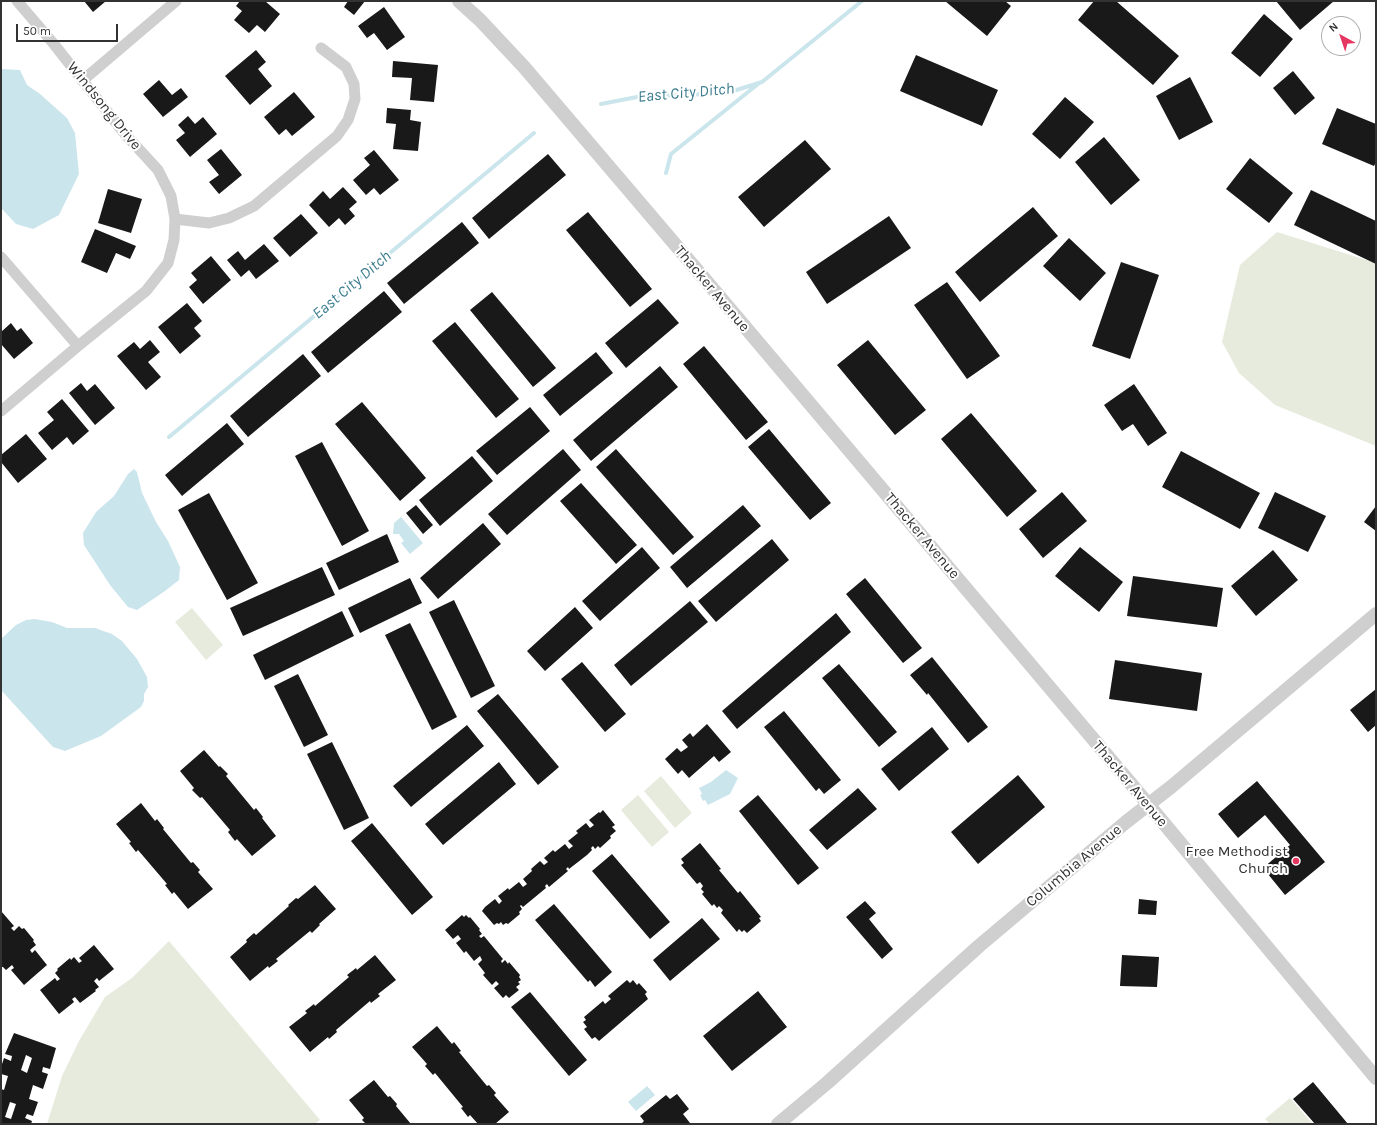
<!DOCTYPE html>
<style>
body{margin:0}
#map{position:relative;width:1377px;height:1125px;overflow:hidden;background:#fff;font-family:Karla,sans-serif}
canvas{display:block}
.frame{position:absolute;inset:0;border:2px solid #323232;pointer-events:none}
.north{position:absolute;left:1321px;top:16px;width:40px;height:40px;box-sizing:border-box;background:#fff;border:1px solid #adadad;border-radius:50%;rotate:320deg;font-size:11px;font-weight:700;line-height:16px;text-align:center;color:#323232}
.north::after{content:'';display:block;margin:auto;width:14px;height:18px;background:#e63662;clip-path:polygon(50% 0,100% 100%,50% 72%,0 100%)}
.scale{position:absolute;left:16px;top:24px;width:102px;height:18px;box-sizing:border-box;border:2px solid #323232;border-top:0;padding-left:5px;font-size:12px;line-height:14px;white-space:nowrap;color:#323232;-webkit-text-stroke:3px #fff;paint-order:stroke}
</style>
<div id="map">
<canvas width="1377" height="1125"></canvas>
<div class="frame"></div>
<div class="north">N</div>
<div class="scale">50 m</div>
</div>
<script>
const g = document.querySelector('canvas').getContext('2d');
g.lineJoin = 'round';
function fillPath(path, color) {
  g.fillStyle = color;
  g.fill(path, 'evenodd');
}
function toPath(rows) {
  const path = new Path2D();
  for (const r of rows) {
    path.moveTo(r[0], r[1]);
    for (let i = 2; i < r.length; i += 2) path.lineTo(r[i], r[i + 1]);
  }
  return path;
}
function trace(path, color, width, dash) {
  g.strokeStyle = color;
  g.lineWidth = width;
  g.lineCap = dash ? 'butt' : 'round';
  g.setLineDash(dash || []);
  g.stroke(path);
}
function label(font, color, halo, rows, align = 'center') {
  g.font = font + ' Karla,sans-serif';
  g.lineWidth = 4;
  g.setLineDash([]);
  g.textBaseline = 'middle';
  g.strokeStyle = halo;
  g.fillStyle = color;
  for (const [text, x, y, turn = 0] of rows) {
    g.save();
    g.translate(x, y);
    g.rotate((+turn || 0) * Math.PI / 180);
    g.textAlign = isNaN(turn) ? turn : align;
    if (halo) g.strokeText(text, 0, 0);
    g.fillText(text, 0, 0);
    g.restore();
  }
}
fillPath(toPath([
 [1277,232,1376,263,1376,446,1275,405,1239,373,1222,342,1240,265],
 [192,608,223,645,206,660,175,622],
 [661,776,692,813,675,828,644,791],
 [638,795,669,832,652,847,621,810],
 [169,941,320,1120,315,1124,47,1124,62,1076,79,1041,105,997,132,978],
 [1290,1098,1313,1124,1270,1124,1265,1119]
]), '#e7ebdd');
fillPath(toPath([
 [1,69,20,70,27,85,40,94,67,118,75,133,79,174,59,215,33,229,16,224,1,208],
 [134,469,137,472,142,493,156,522,168,541,180,567,179,580,165,591,137,610,128,607,110,585,84,545,83,533,96,512,114,496,128,474],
 [401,517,423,543,410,554,401,543,404,541,399,534,393,534,394,523],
 [35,619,52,622,67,628,95,628,112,634,122,641,137,659,147,677,148,687,144,694,144,701,141,707,101,736,65,751,53,747,1,690,1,639,16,625,26,620],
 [726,770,738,778,730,794,708,805,705,800,703,801,700,795,702,794,699,788,711,782],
 [647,1086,655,1095,636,1111,628,1102]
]), '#cae5eb');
trace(toPath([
 [601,104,637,97,727,93,762,82,862,1],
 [666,173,671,154,758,84],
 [169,437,534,133]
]), '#cae5eb', 4);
fillPath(toPath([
 [84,1,106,1,93,12],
 [240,1,265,1,280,14,265,32,257,25,249,33,234,20,242,11,236,6],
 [348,1,365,1,354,15,344,7],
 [945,1,1005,1,1011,6,987,36],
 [1094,1,1116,1,1179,56,1153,85,1078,20],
 [1276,1,1334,1,1300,30],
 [384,7,405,37,387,50,374,33,367,38,358,26],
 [1264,14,1293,39,1260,77,1231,53],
 [256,50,266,62,258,69,272,86,250,105,225,76],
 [916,55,998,90,982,126,900,91],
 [393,61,438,65,434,102,410,100,412,78,392,77],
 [1293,71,1315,98,1295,115,1273,88],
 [1190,77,1213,122,1179,140,1156,96],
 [159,80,172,95,181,88,188,97,163,117,143,94],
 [294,92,315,117,292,136,286,129,279,135,264,117],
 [1065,97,1094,122,1060,159,1032,134],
 [387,108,411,110,410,120,421,122,418,151,393,149,396,124,386,123],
 [1337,108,1376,124,1376,162,1374,166,1322,144],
 [188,116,195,124,203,117,217,134,190,157,176,140,185,133,178,125],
 [1104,137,1140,180,1111,205,1075,162],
 [805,140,831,169,764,227,738,197],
 [221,149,242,175,219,194,209,182,219,175,207,160],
 [374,150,399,180,380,195,374,188,366,195,353,180,370,165,364,158],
 [548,154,566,175,489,239,472,218],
 [1250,158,1293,193,1269,223,1226,189],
 [343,187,357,202,349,209,355,216,345,225,339,218,329,227,309,205,323,191,330,199],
 [108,189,142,199,131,233,98,223],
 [1311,190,1376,221,1376,264,1294,225],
 [1033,207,1058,236,980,302,955,272],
 [588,212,652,289,630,307,566,230],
 [301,214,318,233,290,257,273,238],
 [889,216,911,248,827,304,806,272],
 [462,222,479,243,404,304,387,283],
 [95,229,136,246,130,259,116,253,107,273,81,262],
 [1069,238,1106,273,1080,301,1043,266],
 [264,244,279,261,256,279,249,270,241,277,227,260,238,251,245,260],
 [211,256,231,280,203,304,189,287,197,280,191,273],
 [1121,262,1159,275,1130,359,1092,346],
 [947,282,1000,356,967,379,914,305],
 [384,291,402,312,328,373,311,352],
 [492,292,556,368,533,387,470,310],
 [658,299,679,323,626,368,605,343],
 [187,303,202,321,194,328,201,336,180,354,158,327],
 [455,322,519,399,496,418,432,341],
 [11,323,17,331,21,328,33,343,14,359,1,344,1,332],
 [150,340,160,352,148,362,161,377,146,390,117,356,134,342,140,349],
 [868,340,926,410,895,435,837,365],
 [704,346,768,422,746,440,683,364],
 [596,352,613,373,560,416,543,395],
 [303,354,321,376,248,437,230,416],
 [660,366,678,387,591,461,573,440],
 [81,383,87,391,95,384,115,408,95,425,69,393],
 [1134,384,1167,433,1148,446,1133,424,1122,431,1104,405],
 [62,399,89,431,73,445,67,437,52,450,38,433,54,420,47,412],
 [362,402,426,478,400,501,335,424],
 [530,407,550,431,497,475,476,451],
 [971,413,1037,491,1007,517,941,439],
 [227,423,244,444,182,496,165,475],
 [769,429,831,503,810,520,748,447],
 [26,434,47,459,18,483,1,462,1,455],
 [322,442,369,531,342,546,295,456],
 [563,449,581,470,507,535,488,514],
 [616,449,694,537,673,555,596,467],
 [1181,451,1260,493,1240,529,1162,487],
 [472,456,493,481,440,526,419,500],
 [581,483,637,545,616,564,560,501],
 [1062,492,1087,521,1043,558,1019,529],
 [1275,492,1326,516,1308,552,1258,528],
 [209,493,258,583,227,600,178,510],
 [416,505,433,525,423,534,406,513],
 [743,505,761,526,687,588,670,567],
 [1376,506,1376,531,1364,522],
 [483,523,501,544,438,599,420,578],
 [387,534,399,562,339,590,326,563],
 [772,539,789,560,716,622,698,601],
 [642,547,660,568,600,621,582,601],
 [1080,547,1123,582,1099,612,1055,576],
 [1273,550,1298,580,1256,616,1231,586],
 [322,567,335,595,243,636,230,608],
 [1133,576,1223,588,1217,627,1127,616],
 [410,578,422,603,360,633,348,608],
 [865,578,922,648,903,663,846,594],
 [454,600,495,686,471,698,429,612],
 [690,601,708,622,631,686,614,665],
 [575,607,593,628,545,671,527,651],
 [342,611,354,636,265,680,253,655],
 [836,613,851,632,737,729,722,711],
 [410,623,457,717,432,730,385,635],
 [932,657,988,727,968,743,928,693,927,695,910,675],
 [1115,660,1202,673,1197,711,1109,699],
 [582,662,626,714,605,732,561,679],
 [839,664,897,732,879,747,822,678],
 [298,674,328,735,304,747,274,686],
 [1376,689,1376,725,1368,732,1350,710],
 [498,694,559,767,538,785,477,711],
 [784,711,841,780,824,794,819,788,816,791,764,727],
 [707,724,731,752,719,762,714,756,689,778,682,770,678,774,665,759,677,748,681,752,688,747,682,740,690,733,693,737],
 [467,725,484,746,411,807,393,786],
 [932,727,949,749,899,791,881,769],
 [332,742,369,818,344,830,307,754],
 [204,750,219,767,220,766,228,774,226,776,254,810,256,808,263,817,262,818,276,836,252,856,237,839,235,841,228,832,230,830,202,797,200,798,192,790,194,788,180,771],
 [499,762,516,784,443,845,425,824],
 [1018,775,1045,807,978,864,951,832],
 [1257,781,1325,862,1285,895,1263,868,1290,845,1265,815,1238,838,1218,814],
 [858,788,877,809,827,850,809,830],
 [758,795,819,868,798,885,739,811],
 [141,803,155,821,157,819,164,828,163,829,191,863,193,862,200,870,198,872,213,889,188,909,174,892,172,894,165,885,167,884,138,850,136,852,129,843,131,842,116,824],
 [603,810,615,825,612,827,616,831,610,836,611,838,600,848,598,846,595,849,593,846,591,848,592,850,587,855,569,869,568,867,566,869,568,871,549,887,547,884,545,886,546,888,523,907,521,905,520,906,522,909,519,912,520,914,508,924,506,923,503,925,501,922,499,924,497,923,494,925,482,911,485,907,495,899,499,904,502,901,498,896,508,888,509,890,519,882,523,887,527,884,523,879,532,871,531,869,540,861,544,865,548,862,544,858,553,850,555,852,565,844,569,849,573,846,568,841,578,833,576,831,586,823,590,828,594,825,589,820,599,812,600,813],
 [372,823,433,897,412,915,351,841],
 [700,843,721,869,719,870,738,893,740,891,761,917,759,918,761,921,747,933,744,930,742,932,739,929,737,932,721,913,723,910,719,906,717,908,714,904,712,906,702,894,704,892,701,889,703,886,700,882,697,884,681,865,684,863,681,859],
 [612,854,670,922,650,939,592,871],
 [315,885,336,909,319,924,320,925,312,933,310,931,276,959,278,961,269,968,268,966,250,981,230,957,247,942,246,940,254,933,256,935,289,906,288,905,296,898,298,899],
 [1139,899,1157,901,1156,915,1138,914],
 [865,901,876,913,869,919,893,949,882,959,846,917],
 [554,904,612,972,595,987,590,980,588,982,535,920],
 [1,911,14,926,11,928,14,931,19,926,22,929,24,928,34,940,33,941,36,945,30,950,32,953,35,950,47,965,24,985,11,970,14,968,12,965,6,970,3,967,1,967],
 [462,915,464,917,466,915,469,918,470,917,480,929,479,930,482,934,479,936,481,938,484,936,498,953,503,959,501,961,502,963,505,960,508,964,509,962,520,975,519,977,521,980,518,982,520,984,516,987,519,990,509,998,506,995,503,998,494,988,499,984,496,981,492,985,483,975,485,973,478,964,482,960,480,956,474,961,466,951,464,953,456,943,461,939,458,935,453,939,445,930],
 [702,918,720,939,670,981,653,960],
 [94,945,114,969,99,981,97,978,94,981,99,987,95,990,96,991,80,1003,75,997,72,999,74,1002,59,1014,40,990,55,978,57,981,60,979,55,973,58,970,57,969,70,958,71,960,74,957,79,963,82,961,79,958],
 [375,955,396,980,378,994,380,996,371,1003,370,1001,336,1030,337,1032,329,1039,328,1037,310,1052,289,1027,307,1013,305,1011,314,1004,315,1006,349,977,347,975,356,968,357,970],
 [1122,955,1159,957,1157,987,1120,986],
 [627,980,630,983,633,980,637,985,639,983,647,992,645,994,648,999,599,1041,595,1037,592,1039,584,1029,587,1027,583,1022,586,1020,584,1017,603,1001,605,1004,611,999,608,996],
 [758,991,787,1027,732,1071,703,1036],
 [530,992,587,1060,569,1076,511,1007],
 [437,1026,452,1044,454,1042,461,1051,459,1052,487,1086,489,1085,496,1093,494,1095,509,1112,495,1124,478,1124,470,1115,468,1117,461,1108,463,1107,435,1073,433,1075,425,1066,427,1064,412,1047],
 [14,1033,56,1048,50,1069,43,1067,42,1072,48,1074,43,1089,33,1085,29,1099,38,1102,33,1116,27,1114,25,1118,32,1121,31,1124,1,1124,1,1089,4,1090,8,1076,1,1074,1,1067,4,1058,11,1061,12,1056,5,1054],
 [26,1055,32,1058,27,1073,21,1070],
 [10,1102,16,1104,11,1119,5,1117],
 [374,1080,388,1097,390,1096,397,1104,396,1106,411,1124,366,1124,362,1120,364,1118,349,1100],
 [1313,1082,1348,1124,1315,1124,1293,1099],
 [677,1094,689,1109,683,1114,690,1123,641,1124,644,1121,640,1116,666,1095,670,1099]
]), '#191919');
trace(toPath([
 [82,81,176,1],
 [175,219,209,223,229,218,254,206,337,136,348,120,355,99,354,84,346,67,321,48],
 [1,257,78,346],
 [1,411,78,346,146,291,168,263,174,240,175,219,171,196,158,170,125,134,53,43,17,1]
]), '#cfcfcf', 11);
trace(toPath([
 [459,1,480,20,524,67,702,276,1132,785,1376,1078],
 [778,1124,827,1083,979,946,1126,822,1171,787,1376,614]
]), '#cfcfcf', 14);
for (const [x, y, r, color] of [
 [1296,861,4,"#e63662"]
]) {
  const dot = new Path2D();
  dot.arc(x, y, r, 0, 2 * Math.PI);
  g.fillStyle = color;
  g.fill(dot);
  trace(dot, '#fff', 1.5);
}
label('15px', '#323232', '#fff', [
 ["Windsong Drive",104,106,51],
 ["Thacker Avenue",712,289,50],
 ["Thacker Avenue",922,536,50],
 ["Thacker Avenue",1130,784,50],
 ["Columbia Avenue",1074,866,-40]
]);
label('15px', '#323232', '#fff', [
 ["Free Methodist",1288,852],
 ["Church",1288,869]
], 'right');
label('italic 16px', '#3c7d8f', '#fff', [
 ["East City Ditch",686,93,-5],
 ["East City Ditch",352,285,-40]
]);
</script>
